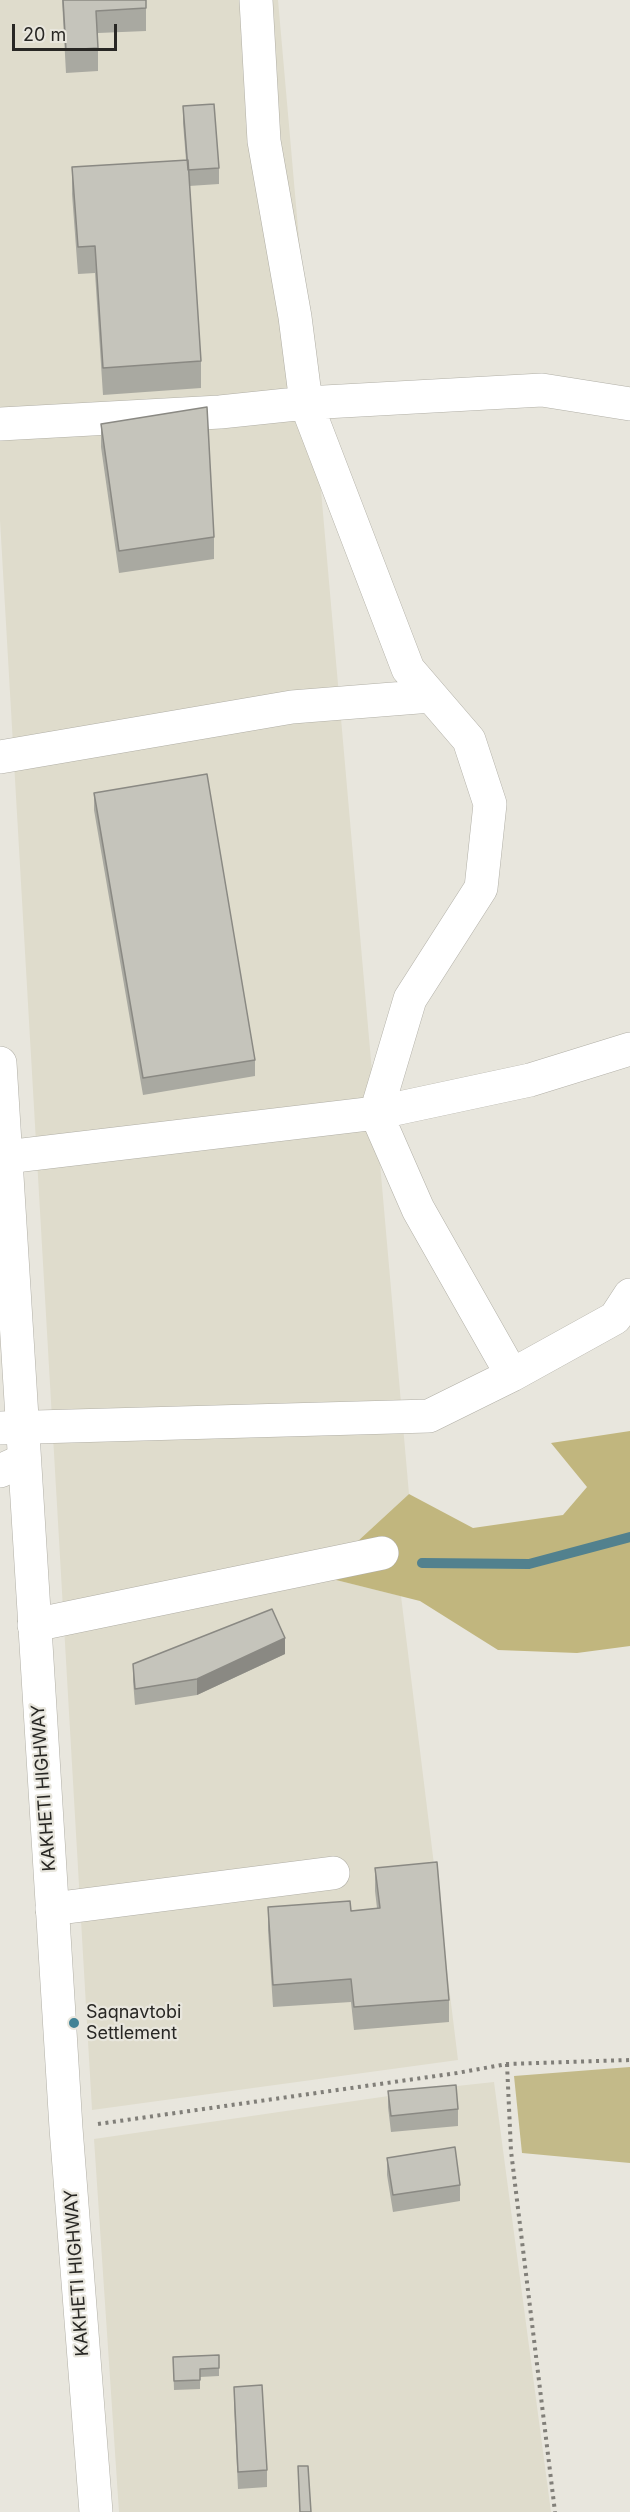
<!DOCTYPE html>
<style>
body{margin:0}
#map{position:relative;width:630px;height:2512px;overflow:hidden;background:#e8e6dd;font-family:Inter,sans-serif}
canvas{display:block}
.scale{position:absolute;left:12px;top:24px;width:105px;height:27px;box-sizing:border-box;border:3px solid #282724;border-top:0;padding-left:8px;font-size:18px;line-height:21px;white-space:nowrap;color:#282724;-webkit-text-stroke:4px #e8e6dd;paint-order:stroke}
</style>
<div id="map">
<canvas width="630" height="2512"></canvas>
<div class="scale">20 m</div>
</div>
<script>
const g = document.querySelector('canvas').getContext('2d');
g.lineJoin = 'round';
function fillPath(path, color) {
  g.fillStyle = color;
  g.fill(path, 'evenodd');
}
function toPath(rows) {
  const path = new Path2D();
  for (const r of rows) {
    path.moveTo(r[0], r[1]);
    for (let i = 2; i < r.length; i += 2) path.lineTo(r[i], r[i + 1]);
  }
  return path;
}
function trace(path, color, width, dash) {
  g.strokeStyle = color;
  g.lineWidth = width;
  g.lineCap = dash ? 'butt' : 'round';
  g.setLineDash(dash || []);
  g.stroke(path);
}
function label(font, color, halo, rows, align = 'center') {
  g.font = font + ' Inter,sans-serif';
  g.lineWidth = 4.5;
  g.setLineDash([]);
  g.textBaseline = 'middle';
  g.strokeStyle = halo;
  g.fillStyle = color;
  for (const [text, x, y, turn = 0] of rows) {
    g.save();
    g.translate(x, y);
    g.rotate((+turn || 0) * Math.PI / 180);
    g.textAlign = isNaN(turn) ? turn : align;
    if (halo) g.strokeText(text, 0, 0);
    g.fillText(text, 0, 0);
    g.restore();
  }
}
fillPath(toPath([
 [0,0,278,0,409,1494,320,1576,401,1596,458,2060,92,2110,0,520],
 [494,2082,551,2512,119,2512,94,2139,457,2086]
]), '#dfdccc');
fillPath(toPath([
 [630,2067,630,2163,522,2153,514,2076]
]), '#c3ba89');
fillPath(toPath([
 [630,1431,630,1646,577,1653,498,1650,420,1601,320,1576,409,1494,473,1528,563,1515,587,1487,551,1443]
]), '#c1b67e');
trace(toPath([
 [422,1563,529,1564,630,1537]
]), '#52818e', 10);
const minor = toPath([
 [256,0,264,141,295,317,306,403,542,390,630,404],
 [0,424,220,412,306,403,408,669,469,740,490,804,481,888,410,999,376,1113,418,1209,512,1375],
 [0,757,292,707,431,696],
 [6,1157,376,1113,530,1080,630,1049],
 [0,1428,429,1416,512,1375,615,1318,630,1295],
 [0,1471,24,1460],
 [34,1625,382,1553],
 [52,1909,333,1873]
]);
const highway = toPath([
 [0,1063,66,2128,96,2512]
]);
trace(minor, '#b1afa6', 34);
trace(highway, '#b1afa6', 34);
trace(toPath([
 [507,2064,511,2151,555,2512],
 [98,2124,457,2073,507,2064,630,2060]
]), '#817f79', 4, [3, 4.5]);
trace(minor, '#fff', 33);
trace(highway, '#fff', 33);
fillPath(toPath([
 [62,0,146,0,146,31,98,33,98,71,66,73],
 [183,106,219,168,219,184,189,186,201,361,201,388,103,395,95,273,78,274,72,194,72,167,186,160,183,123],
 [101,424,214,537,214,559,119,573,101,447],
 [94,793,255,1060,255,1076,143,1095,94,810],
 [285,1654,197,1695,135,1705,133,1681,133,1664],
 [375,1868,449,2000,449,2022,354,2030,351,2002,273,2007,268,1930,268,1907,351,1911,377,1908,375,1891],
 [388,2091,458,2109,458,2126,391,2132,388,2107],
 [387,2158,460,2185,460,2201,393,2212,387,2175],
 [219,2355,219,2376,200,2377,200,2389,174,2390,173,2357],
 [234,2387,267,2470,267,2487,238,2489,234,2404]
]), '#a9a9a1');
fillPath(toPath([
 [285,1638,285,1654,197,1695,197,1679]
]), '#8a8983');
const building = toPath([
 [63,0,146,0,146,8,96,11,98,48,66,50,63,0],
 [214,104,219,168,188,170,183,106,214,104],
 [188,160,201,361,103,368,95,246,78,247,72,167,188,160],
 [207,407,214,537,119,551,101,424,207,407],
 [207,774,255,1060,143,1078,94,793,207,774],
 [272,1609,285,1638,197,1679,135,1689,133,1664,272,1609],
 [437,1862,449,2000,354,2007,351,1979,273,1985,268,1907,350,1901,351,1911,380,1908,375,1868,437,1862],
 [456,2085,458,2109,391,2116,388,2091,456,2085],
 [455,2147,460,2185,393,2195,387,2158,455,2147],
 [219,2355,219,2368,200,2369,200,2380,174,2381,173,2357,219,2355],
 [262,2385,267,2470,238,2472,234,2387,262,2385],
 [298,2466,308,2466,311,2512,300,2512,298,2466]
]);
fillPath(building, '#c5c4bb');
trace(building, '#8a8983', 1.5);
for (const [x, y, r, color] of [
 [74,2023,6,"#418295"]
]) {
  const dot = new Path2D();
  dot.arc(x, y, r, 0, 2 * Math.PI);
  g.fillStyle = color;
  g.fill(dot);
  trace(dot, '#e8e6dd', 2);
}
label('18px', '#282724', '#e8e6dd', [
 ["KAKHETI HIGHWAY",44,1788,-94],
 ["KAKHETI HIGHWAY",77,2273,-94]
]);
label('18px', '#282724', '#e8e6dd', [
 ["Saqnavtobi",86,2013],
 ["Settlement",86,2034]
], 'left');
</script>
